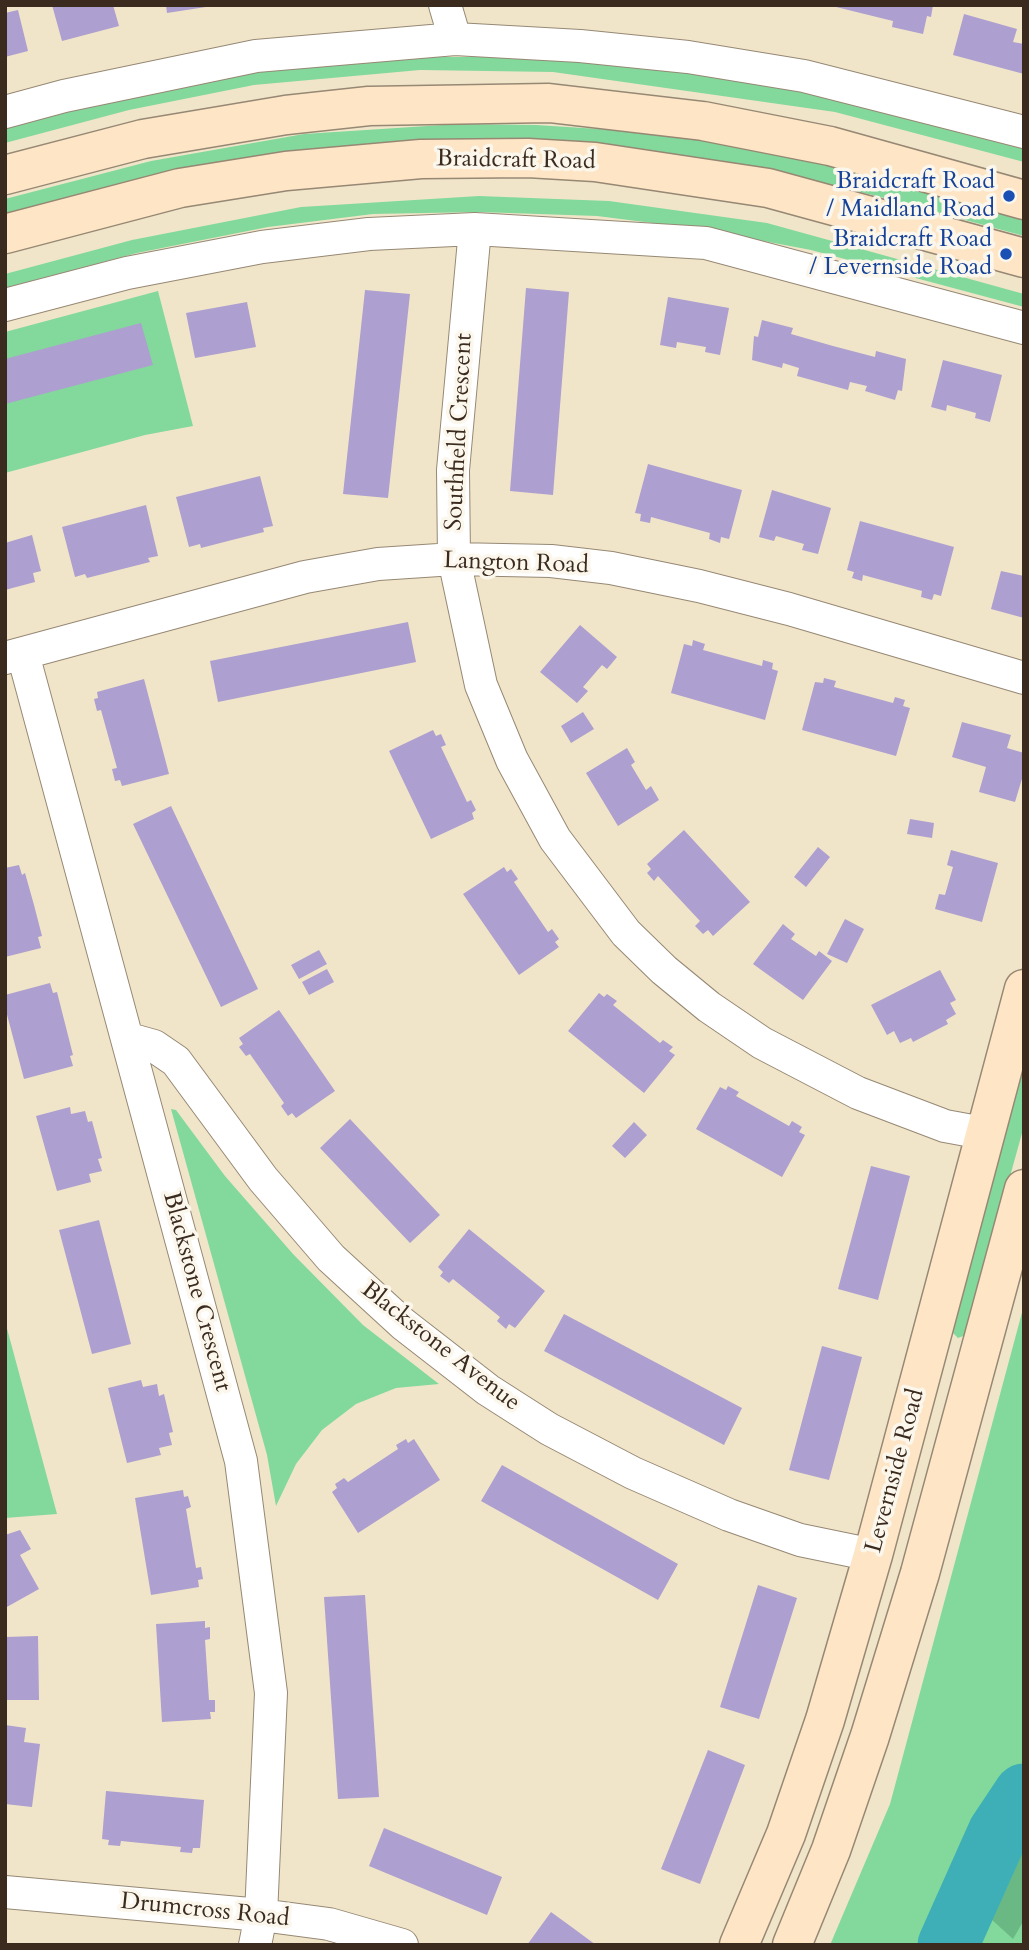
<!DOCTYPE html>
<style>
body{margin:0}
#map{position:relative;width:1029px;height:1950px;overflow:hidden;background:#f1e5c9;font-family:Cardo,serif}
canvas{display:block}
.frame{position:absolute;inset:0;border:7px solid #3b2a1e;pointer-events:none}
</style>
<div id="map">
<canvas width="1029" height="1950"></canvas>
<div class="frame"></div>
</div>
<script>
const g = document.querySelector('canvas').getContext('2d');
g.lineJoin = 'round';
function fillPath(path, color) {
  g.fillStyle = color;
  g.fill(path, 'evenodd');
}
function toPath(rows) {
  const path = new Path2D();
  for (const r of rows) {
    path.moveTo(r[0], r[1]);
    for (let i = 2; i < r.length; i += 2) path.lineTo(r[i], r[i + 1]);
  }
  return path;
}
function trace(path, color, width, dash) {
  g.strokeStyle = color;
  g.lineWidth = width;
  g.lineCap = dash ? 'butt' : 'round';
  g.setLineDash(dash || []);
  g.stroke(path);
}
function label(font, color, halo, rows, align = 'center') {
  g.font = font + ' Cardo,serif';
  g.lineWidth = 7;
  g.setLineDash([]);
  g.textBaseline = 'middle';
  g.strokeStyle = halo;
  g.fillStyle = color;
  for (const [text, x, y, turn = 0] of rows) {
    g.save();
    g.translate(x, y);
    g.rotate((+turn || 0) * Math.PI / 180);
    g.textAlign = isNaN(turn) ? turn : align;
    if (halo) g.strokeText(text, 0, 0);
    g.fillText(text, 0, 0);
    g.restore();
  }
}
fillPath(toPath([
 [418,57,551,57,669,69,839,97,1024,147,1024,162,835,112,553,72,420,70,254,85,129,110,5,143,5,127,83,106,251,73],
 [458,124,536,125,647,132,767,151,883,179,1024,219,1024,236,877,196,762,170,644,151,5,216,5,199,151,161,304,134],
 [479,196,609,201,767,223,1024,294,1024,307,811,250,700,229,597,216,479,212,373,214,268,227,137,253,5,288,5,274,132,240,301,207],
 [158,291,193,426,145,435,5,473,5,332],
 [1024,1067,1024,1126,966,1335,958,1338,952,1332],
 [171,1109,176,1110,225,1176,293,1254,363,1325,439,1384,396,1388,356,1404,322,1430,296,1464,276,1506,267,1455],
 [1024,1305,1024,1945,830,1945,890,1804],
 [5,1321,57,1514,5,1518]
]), '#83d99c');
fillPath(toPath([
 [1024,1840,1024,1920,1013,1939,991,1919,1014,1856]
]), '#6ab984');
trace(toPath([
 [948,1945,998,1833,1024,1794]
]), '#3eafb6', 61);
fillPath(toPath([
 [52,5,113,5,119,26,62,41],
 [166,5,206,5,206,7,167,13],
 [933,5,931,17,927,16,923,34,892,27,893,21,832,6],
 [18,10,28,51,5,57,5,13],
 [964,14,1017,29,1013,42,1024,44,1024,74,953,55],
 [526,288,569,292,553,495,510,491],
 [365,290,410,294,388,498,343,494],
 [668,297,729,308,720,355,705,352,706,347,677,342,676,348,660,345],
 [247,302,256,347,195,358,186,313],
 [762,320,793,328,791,334,833,346,875,357,876,351,906,359,902,391,898,390,895,400,865,391,867,386,850,382,848,390,797,376,799,368,783,363,782,368,752,360,754,336,758,337],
 [141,323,153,365,5,404,5,359],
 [943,360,1002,375,990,422,975,418,976,413,947,405,946,411,931,407],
 [648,464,742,490,729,539,721,537,720,543,709,539,710,533,651,517,650,523,640,521,641,514,635,513],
 [260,476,273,526,263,528,264,532,232,540,201,548,200,544,189,547,176,497],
 [772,490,831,508,818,554,802,550,804,544,776,536,774,541,759,537],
 [146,505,158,556,148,558,150,562,87,578,85,574,75,577,62,527],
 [860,521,954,547,941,596,934,594,932,600,921,597,922,591,863,575,862,581,852,578,854,572,847,570],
 [32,535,41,571,33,573,35,582,5,590,5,543],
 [1001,571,1024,576,1024,618,991,609],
 [408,622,416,662,218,702,210,661],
 [580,625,617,657,607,669,602,665,583,687,588,691,577,703,540,672],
 [693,640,705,644,703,650,762,666,763,660,773,663,772,669,778,671,765,720,671,693,684,644,692,646],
 [824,678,836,681,834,687,893,703,895,697,905,700,903,706,910,708,896,756,802,730,815,682,823,683],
 [144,679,169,774,122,786,120,780,115,781,112,769,117,768,101,710,97,711,94,699,98,698,97,692],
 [583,712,594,729,571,743,561,726],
 [962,722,1011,735,1007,748,1024,753,1024,772,1015,802,979,792,986,767,952,757],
 [433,730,436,736,441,734,446,745,441,747,467,802,471,800,476,810,472,813,474,819,431,839,389,751],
 [627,748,635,762,631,765,646,790,651,786,659,800,618,826,586,773],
 [171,806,258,989,221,1007,133,824],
 [910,819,934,823,932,838,907,834],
 [684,830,750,902,713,936,708,930,703,934,695,926,700,921,658,876,654,881,647,873,651,869,647,864],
 [818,847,830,857,806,887,794,877],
 [951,850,998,863,982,922,935,909,939,894,945,895,953,867,947,865],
 [19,865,22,875,25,873,34,905,42,936,38,937,41,948,5,957,5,868],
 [504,867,507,872,511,869,518,879,514,882,548,932,552,929,559,939,555,942,559,947,519,975,463,894],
 [845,919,864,929,847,963,827,954],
 [783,924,795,934,791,939,816,956,819,951,832,961,803,1000,753,964],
 [319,950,327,964,299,979,291,965],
 [327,969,334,982,309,995,302,982],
 [940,970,956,1000,950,1003,956,1014,946,1020,948,1024,913,1042,911,1038,900,1043,894,1031,887,1035,871,1005],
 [50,983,53,993,57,992,73,1055,70,1056,73,1066,24,1079,5,1007,5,995],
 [599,993,604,997,607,994,617,1001,613,1005,660,1043,663,1040,673,1047,669,1051,675,1055,644,1093,568,1031],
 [279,1010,335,1091,296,1118,292,1113,288,1116,281,1106,284,1103,250,1054,246,1056,239,1047,243,1044,239,1038],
 [728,1086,739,1092,736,1096,789,1126,792,1121,802,1127,799,1132,805,1135,782,1177,696,1129,720,1087,726,1090],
 [70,1107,71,1114,85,1111,88,1122,92,1121,102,1158,98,1159,102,1171,89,1174,91,1182,57,1191,36,1116],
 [350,1119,440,1215,410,1243,320,1148],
 [634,1122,647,1135,625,1158,612,1146],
 [871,1166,910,1176,878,1300,838,1289],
 [99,1220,131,1344,92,1354,59,1230],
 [469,1229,545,1291,515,1328,509,1324,506,1329,497,1321,500,1317,453,1279,449,1283,440,1276,443,1272,438,1267],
 [564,1314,742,1408,724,1445,544,1351],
 [822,1346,862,1357,829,1480,789,1470],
 [141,1380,143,1387,157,1384,159,1396,164,1394,173,1432,169,1433,172,1445,159,1448,161,1455,127,1463,108,1388],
 [406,1439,408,1443,414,1439,440,1480,358,1533,332,1492,337,1488,335,1484,344,1478,348,1482,398,1449,396,1445],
 [502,1465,678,1564,658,1600,481,1501],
 [183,1490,184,1497,188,1496,191,1507,186,1509,196,1568,201,1567,203,1579,198,1580,199,1587,151,1595,135,1498],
 [20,1530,31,1549,20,1555,39,1589,5,1608,5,1535],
 [758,1585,797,1598,759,1719,720,1707],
 [365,1595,379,1797,338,1799,324,1597],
 [205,1621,205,1628,210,1627,210,1639,205,1640,209,1700,215,1700,215,1712,210,1712,211,1719,162,1722,156,1624],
 [38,1636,39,1700,5,1700,5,1637],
 [5,1725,26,1728,24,1742,40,1744,32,1807,5,1804],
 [708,1750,745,1765,700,1884,661,1869],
 [106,1791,204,1800,200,1848,193,1848,192,1853,180,1852,181,1847,121,1841,120,1846,108,1845,109,1840,102,1839],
 [384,1828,502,1877,487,1915,369,1866],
 [551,1912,573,1928,596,1945,527,1945]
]), '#ad9fcf');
const street = toPath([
 [445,5,455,39],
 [5,112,64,96,256,56,455,39,580,46,688,57,804,76,1024,132],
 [475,229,453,470,454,559,481,685,512,760,555,839,626,933,664,970,709,1007,762,1043,858,1093,945,1126,983,1133],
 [5,305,127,273,262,247,369,234,475,229,706,243,1024,328],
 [23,654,241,1461,271,1693,261,1915,255,1945],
 [5,658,305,577,378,564,454,559,551,561,611,568,699,586,789,609,1024,678],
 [129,1039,154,1046,176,1061,263,1179,331,1258,403,1324,488,1390,549,1429,633,1473,729,1515,800,1540,873,1555],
 [5,1892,261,1915,329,1924,402,1945]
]);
const secondary = toPath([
 [5,175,143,139,286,115,369,106,549,103,703,121,830,146,1024,200],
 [5,234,180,188,286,171,421,159,528,158,595,162,768,188,1024,258],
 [739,1945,786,1834,825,1720,873,1555,1024,989],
 [792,1945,831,1850,870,1736,920,1573,1024,1189]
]);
trace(street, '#968874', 34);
trace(secondary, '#968874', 41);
trace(street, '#fff', 32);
trace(secondary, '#fde5c5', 38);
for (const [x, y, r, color] of [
 [1009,196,7,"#1a4fb4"],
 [1006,254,7,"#1a4fb4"]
]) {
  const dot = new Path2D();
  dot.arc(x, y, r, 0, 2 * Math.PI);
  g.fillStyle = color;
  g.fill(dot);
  trace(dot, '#fbf7ec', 2.5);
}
label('24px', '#3b2a1e', '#fbf7ec', [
 ["Braidcraft Road",516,161,1],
 ["Southfield Crescent",460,432,-87],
 ["Langton Road",516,564,2],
 ["Blackstone Crescent",196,1292,75],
 ["Blackstone Avenue",440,1347,38],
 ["Levernside Road",896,1471,-75],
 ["Drumcross Road",205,1911,6]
]);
label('24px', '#164399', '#fbf7ec', [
 ["Braidcraft Road",995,182],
 ["/ Maidland Road",995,210],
 ["Braidcraft Road",992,240],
 ["/ Levernside Road",992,268]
], 'right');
</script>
